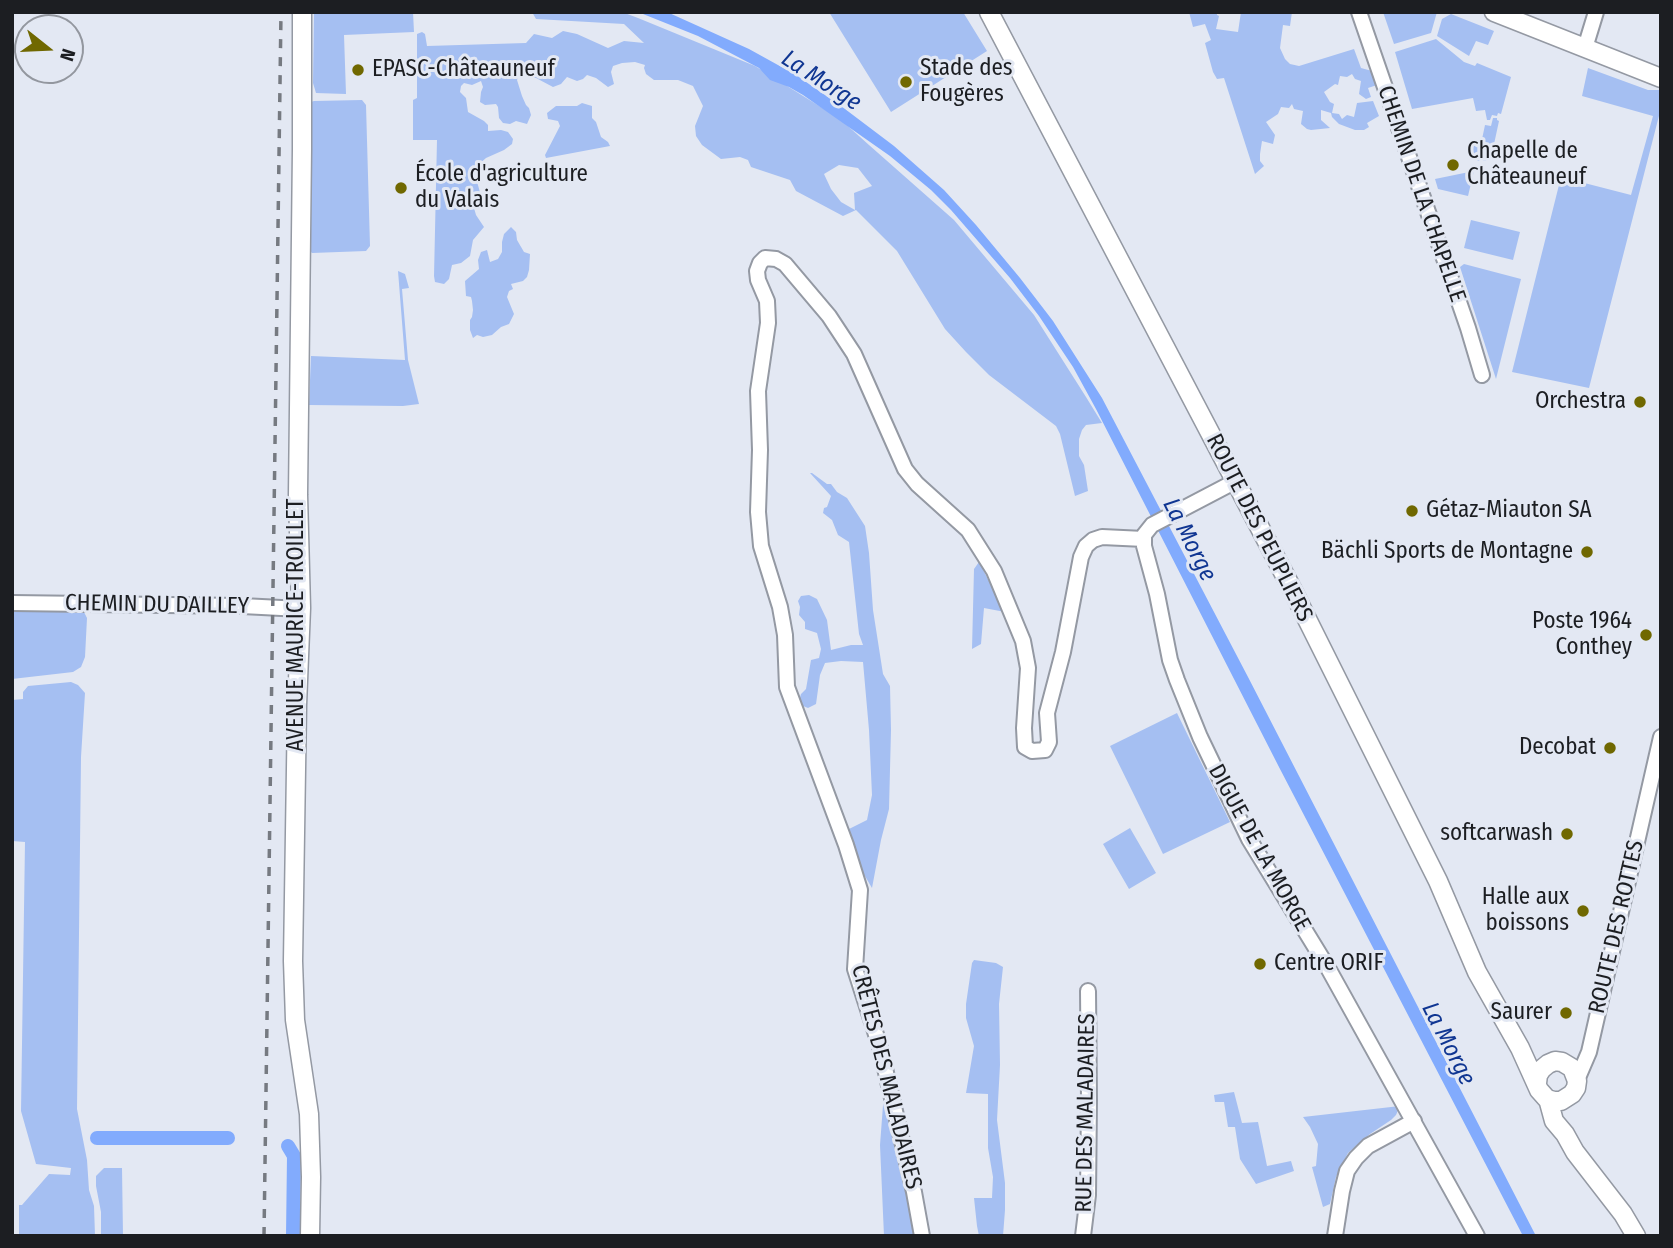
<!DOCTYPE html>
<meta charset="utf-8">
<style>
body{margin:0}
#map{position:relative;width:1673px;height:1248px;overflow:hidden;background:#e3e8f3;font-family:"Fira Sans Condensed",sans-serif}
canvas{display:block}
.frame{position:absolute;inset:0;border:14px solid #1c1e22;pointer-events:none}
.north{position:absolute;left:14px;top:14px;width:70px;height:70px;box-sizing:border-box;background:#e3e8f3;border:2px solid #93979f;border-radius:50%;rotate:108deg;font-size:19px;font-weight:700;line-height:28px;text-align:center;color:#1c1e22}
.north::after{content:'';display:block;margin:auto;width:24px;height:32px;background:#706800;clip-path:polygon(50% 0,100% 100%,50% 72%,0 100%)}
</style>
<div id="map">
<canvas width="1673" height="1248"></canvas>
<div class="frame"></div>
<div class="north">N</div>
</div>
<script>
const g = document.querySelector('canvas').getContext('2d');
g.lineJoin = 'round';
function fillPath(path, color) {
  g.fillStyle = color;
  g.fill(path, 'evenodd');
}
function toPath(rows) {
  const path = new Path2D();
  for (const r of rows) {
    path.moveTo(r[0], r[1]);
    for (let i = 2; i < r.length; i += 2) path.lineTo(r[i], r[i + 1]);
  }
  return path;
}
function trace(path, color, width, dash) {
  g.strokeStyle = color;
  g.lineWidth = width;
  g.lineCap = dash ? 'butt' : 'round';
  g.setLineDash(dash || []);
  g.stroke(path);
}
function label(font, color, halo, rows, align = 'center') {
  g.font = font + ' "Fira Sans Condensed",sans-serif';
  g.lineWidth = 6;
  g.setLineDash([]);
  g.textBaseline = 'middle';
  g.strokeStyle = halo;
  g.fillStyle = color;
  for (const [text, x, y, turn = 0] of rows) {
    g.save();
    g.translate(x, y);
    g.rotate((+turn || 0) * Math.PI / 180);
    g.textAlign = isNaN(turn) ? turn : align;
    if (halo) g.strokeText(text, 0, 0);
    g.fillText(text, 0, 0);
    g.restore();
  }
}
fillPath(toPath([
 [314,12,413,12,414,32,344,35,346,94,316,93,313,83],
 [532,12,622,12,638,18,755,66,840,119,869,145,954,220,1034,315,1086,397,1102,423,1086,425,1082,430,1079,439,1079,456,1084,465,1088,491,1075,496,1060,434,1056,426,989,375,966,352,945,329,897,251,856,210,843,216,796,191,790,180,751,167,748,160,740,157,721,159,702,145,696,136,695,126,703,106,693,86,678,80,654,80,646,74,644,68,645,65,635,62,622,63,613,66,611,72,614,84,608,87,596,78,587,75,583,79,577,81,567,77,561,84,553,87,536,78,519,76,517,80,522,96,526,105,529,108,531,115,527,124,516,121,510,124,503,123,499,118,498,107,496,104,485,105,480,102,481,92,483,87,481,81,472,85,464,83,461,86,460,92,466,98,468,112,484,121,488,125,488,131,501,130,508,132,513,139,512,144,504,150,486,158,478,165,476,178,481,196,475,203,474,208,476,215,484,227,473,240,470,256,461,263,452,265,449,279,444,284,435,282,434,276,437,140,413,140,413,100,417,98,417,34,422,32,425,34,427,46,526,43,534,34,552,38,563,31,577,34,608,48,624,41,644,43,624,24,536,19],
 [839,165,858,168,872,186,854,193,855,210,841,202,831,189,824,174],
 [829,12,963,12,987,51,891,112],
 [1189,12,1217,12,1217,15,1219,16,1216,29,1238,32,1241,12,1292,12,1290,26,1283,25,1280,48,1285,59,1290,64,1299,66,1354,49,1361,68,1372,71,1377,85,1368,88,1371,97,1366,99,1359,94,1361,81,1355,79,1352,74,1347,77,1340,76,1338,85,1335,84,1324,92,1330,102,1334,104,1332,113,1339,114,1342,119,1347,115,1354,117,1357,103,1373,101,1379,116,1367,123,1369,127,1364,130,1355,130,1339,124,1332,117,1331,113,1321,110,1321,120,1330,128,1311,130,1307,129,1301,124,1303,111,1294,109,1292,104,1289,108,1281,107,1278,114,1266,122,1275,135,1273,144,1262,141,1260,154,1260,161,1264,166,1255,174,1224,78,1217,79,1213,72,1205,43,1211,40,1205,24,1193,27],
 [1383,12,1437,12,1431,33,1394,44],
 [1451,14,1494,31,1488,45,1476,41,1469,56,1437,36,1442,19],
 [1436,39,1464,62,1475,66,1477,63,1511,77,1501,114,1498,113,1497,116,1492,115,1490,120,1487,120,1485,110,1476,111,1473,98,1412,109,1395,52],
 [1588,68,1648,90,1661,90,1661,108,1589,388,1512,372,1561,177,1631,195,1653,116,1582,96],
 [362,100,366,105,370,246,366,251,312,253,309,250,308,109,311,102,314,101],
 [582,103,592,106,592,118,596,122,601,137,608,142,610,146,546,158,545,155,560,126,558,121,548,119,547,113,556,106,577,106],
 [1493,118,1497,118,1497,120,1499,121,1491,158,1488,161,1478,161,1470,147,1481,144,1485,125,1491,126],
 [1474,171,1468,196,1438,189,1435,179],
 [1471,220,1520,232,1513,260,1464,248],
 [511,227,516,232,517,240,524,252,530,254,529,270,527,277,523,281,511,284,513,289,509,291,507,297,514,314,509,324,501,327,492,335,483,337,477,335,473,338,470,330,470,320,472,317,473,310,472,301,471,297,466,296,465,281,479,269,478,260,481,252,487,250,490,262,498,259,502,252,502,242,504,234],
 [1464,264,1521,279,1496,379,1460,267],
 [398,271,405,274,409,288,402,289,408,360,419,404,403,406,309,405,311,356,405,360],
 [810,473,812,473,827,484,831,484,837,492,847,498,865,526,869,553,873,610,883,674,890,686,891,730,889,809,881,840,872,888,862,871,849,829,867,820,872,795,869,730,863,662,841,661,825,663,820,675,816,704,808,708,798,704,801,694,806,689,811,660,819,658,821,649,817,633,805,629,805,622,799,615,800,607,798,601,801,596,809,595,817,599,827,620,831,650,851,645,863,645,859,634,849,542,838,535,832,520,823,513,824,508,827,507,831,496],
 [979,562,1005,612,984,608,981,644,972,649,974,569],
 [79,609,84,612,87,618,85,657,81,667,73,672,12,679,12,610],
 [71,682,78,685,85,693,81,757,77,1109,87,1160,89,1190,94,1206,95,1236,19,1236,19,1205,22,1205,49,1174,70,1175,71,1168,36,1164,21,1111,25,842,12,841,12,700,23,699,23,692,28,686],
 [1177,713,1230,822,1163,854,1110,746],
 [1130,828,1156,873,1129,889,1103,844],
 [974,960,996,963,1003,967,999,1004,1000,1065,997,1120,1005,1183,1005,1210,1003,1236,979,1236,977,1226,974,1198,992,1198,993,1177,988,1148,988,1094,966,1093,974,1046,966,1018,966,1004,972,963],
 [885,1079,919,1236,884,1236,880,1145],
 [1234,1092,1242,1123,1258,1122,1267,1166,1291,1161,1294,1171,1256,1184,1240,1159,1235,1127,1228,1127,1224,1102,1215,1102,1214,1095],
 [1400,1106,1396,1115,1391,1120,1370,1134,1348,1153,1336,1177,1330,1204,1323,1207,1312,1167,1316,1166,1318,1144,1310,1127,1303,1117],
 [104,1168,122,1168,123,1236,101,1236,101,1212,96,1186,96,1176]
]), '#a5bff2');
fillPath(toPath([
 [638,12,667,12,749,49,796,75,845,109,894,146,944,190,976,225,1020,278,1053,321,1102,398,1248,677,1536,1236,1523,1236,1280,769,1096,409,1073,367,1039,316,1010,278,951,210,931,190,890,156,803,95,789,87,770,80,759,68,698,36]
]), '#82abfd');
trace(toPath([
 [97,1138,228,1138],
 [288,1146,294,1156,293,1236]
]), '#82abfd', 14);
const minor = toPath([
 [1359,12,1468,328,1482,375],
 [1585,48,1596,12],
 [1236,481,1152,525,1144,535,1144,546,1157,594,1170,660,1177,680,1200,737,1249,839,1328,968,1477,1236],
 [12,603,242,606,301,609],
 [1577,1080,1589,1052,1661,737],
 [922,1236,914,1192,880,1047,855,969,860,890,846,845,787,687,785,635,780,607,761,546,758,512,760,450,758,391,768,323,767,301,758,280,757,271,760,263,765,258,776,259,785,264,829,316,854,354,905,469,917,484,968,530,994,571,1023,641,1028,668,1024,728,1025,747,1032,751,1045,750,1049,742,1047,713,1063,652,1081,557,1086,546,1093,540,1102,537,1144,539],
 [1083,1236,1088,1195,1089,1100,1088,991],
 [1335,1236,1342,1191,1347,1171,1356,1158,1368,1146,1414,1121]
]);
const tertiary = toPath([
 [302,12,302,149,298,495,301,608,297,705,293,961,295,1020,309,1114,311,1177,310,1236],
 [989,12,1291,587,1438,881,1477,972,1520,1048,1539,1090,1547,1099,1554,1101,1561,1101,1572,1094,1576,1088,1577,1081,1572,1068,1562,1062,1555,1061,1548,1064,1542,1069,1538,1075,1537,1083],
 [1494,12,1661,78],
 [1548,1099,1554,1121,1565,1134,1575,1152,1623,1214,1636,1236]
]);
trace(minor, '#9499a3', 18);
trace(tertiary, '#9499a3', 21);
trace(minor, '#fff', 14);
trace(tertiary, '#fff', 18);
trace(toPath([
 [264,1236,281,12]
]), '#767a81', 3.5, [9, 9]);
for (const [x, y, r, color] of [
 [358,70,7,"#706800"],
 [906,82,7,"#706800"],
 [1453,165,7,"#706800"],
 [401,188,7,"#706800"],
 [1640,402,7,"#706800"],
 [1412,511,7,"#706800"],
 [1587,552,7,"#706800"],
 [1646,635,7,"#706800"],
 [1610,748,7,"#706800"],
 [1567,834,7,"#706800"],
 [1583,911,7,"#706800"],
 [1260,964,7,"#706800"],
 [1566,1013,7,"#706800"]
]) {
  const dot = new Path2D();
  dot.arc(x, y, r, 0, 2 * Math.PI);
  g.fillStyle = color;
  g.fill(dot);
  trace(dot, '#e3e8f3', 2.5);
}
label('23px', '#1c1e22', '#e3e8f3', [
 ["Stade des",920,69,"left"],
 ["Fougères",920,95,"left"],
 ["EPASC-Châteauneuf",372,70,"left"],
 ["Chapelle de",1467,152,"left"],
 ["Châteauneuf",1467,178,"left"],
 ["École d'agriculture",415,175,"left"],
 ["du Valais",415,201,"left"],
 ["Orchestra",1626,402],
 ["Gétaz-Miauton SA",1426,511,"left"],
 ["Bächli Sports de Montagne",1573,552],
 ["Poste 1964",1632,622],
 ["Conthey",1632,648],
 ["Decobat",1596,748],
 ["softcarwash",1553,834],
 ["Halle aux",1569,898],
 ["boissons",1569,924],
 ["Centre ORIF",1274,964,"left"],
 ["Saurer",1552,1013]
], 'right');
label('23px', '#1c1e22', '#e3e8f3', [
 ["CHEMIN DE LA CHAPELLE",1421,194,71],
 ["ROUTE DES PEUPLIERS",1259,528,63],
 ["CHEMIN DU DAILLEY",157,605,1],
 ["AVENUE MAURICE-TROILLET",297,625,-90],
 ["DIGUE DE LA MORGE",1259,848,61],
 ["ROUTE DES ROTTES",1617,927,-77],
 ["CRÊTES DES MALADAIRES",886,1077,76],
 ["RUE DES MALADAIRES",1086,1113,-89]
]);
label('italic 24px', '#103692', '#e3e8f3', [
 ["La Morge",821,81,33],
 ["La Morge",1189,540,63],
 ["La Morge",1448,1044,63]
]);
</script>
